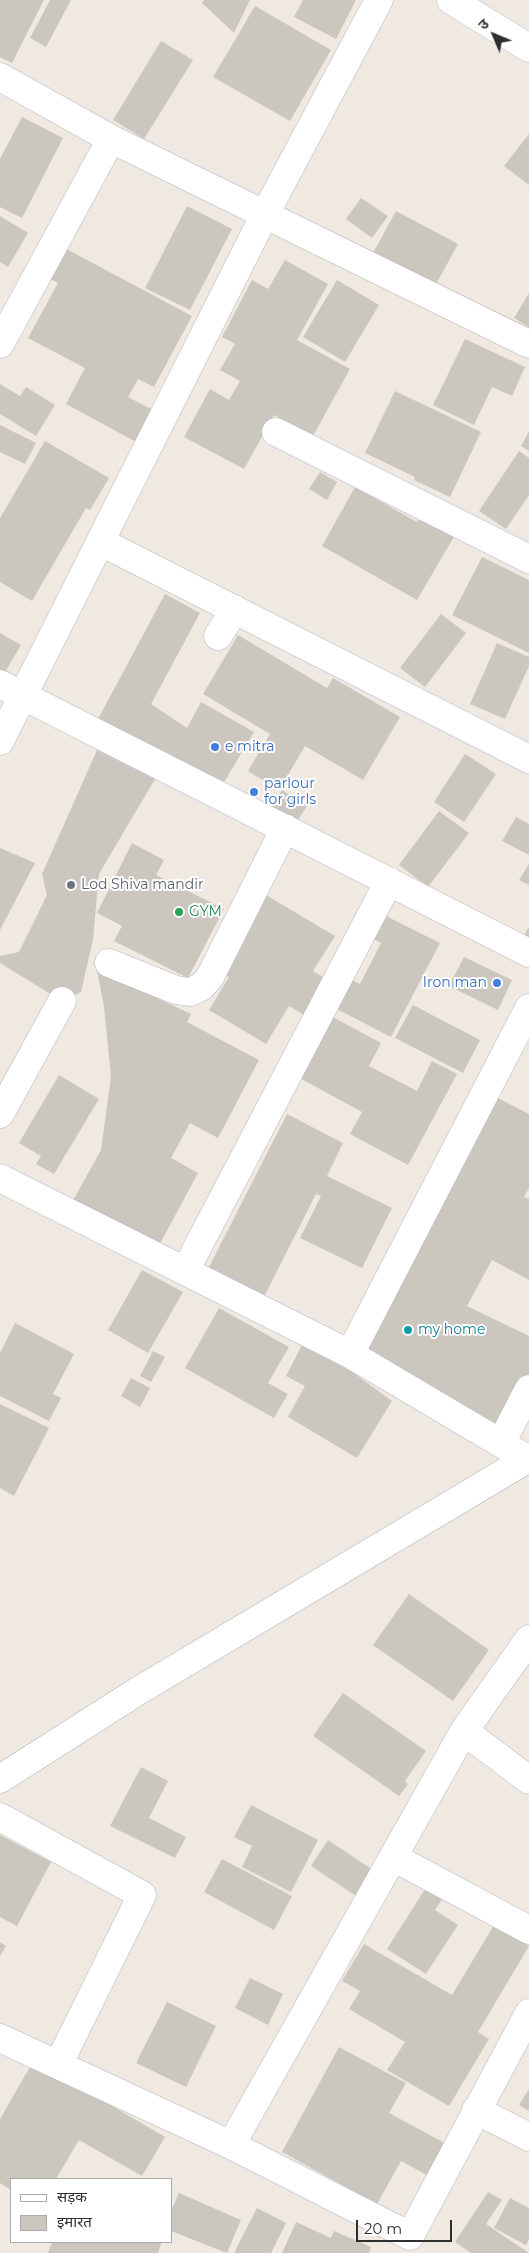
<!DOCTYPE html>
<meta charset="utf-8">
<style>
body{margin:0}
#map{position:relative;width:529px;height:2253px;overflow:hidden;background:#efe9e1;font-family:Montserrat,"Noto Sans Devanagari",sans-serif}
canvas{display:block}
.legend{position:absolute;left:10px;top:2178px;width:162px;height:65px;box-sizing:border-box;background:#fff;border:1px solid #ababab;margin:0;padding:6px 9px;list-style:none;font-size:15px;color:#2e2e2e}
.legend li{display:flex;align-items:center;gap:10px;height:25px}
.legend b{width:25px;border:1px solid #ababab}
.north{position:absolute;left:469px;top:10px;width:50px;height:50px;-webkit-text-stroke:4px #fff;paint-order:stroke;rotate:315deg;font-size:14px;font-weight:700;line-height:20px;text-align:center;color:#2e2e2e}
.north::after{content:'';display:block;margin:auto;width:18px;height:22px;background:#2e2e2e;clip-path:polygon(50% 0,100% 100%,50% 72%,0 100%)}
.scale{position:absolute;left:356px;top:2220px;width:96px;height:22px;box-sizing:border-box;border:2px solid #2e2e2e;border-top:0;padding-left:6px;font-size:15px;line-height:18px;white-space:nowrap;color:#2e2e2e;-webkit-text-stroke:4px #fff;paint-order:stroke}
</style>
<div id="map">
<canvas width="529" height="2253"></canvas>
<ul class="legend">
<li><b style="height:6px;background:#fff"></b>सड़क</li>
<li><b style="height:14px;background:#cbc7bf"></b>इमारत</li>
</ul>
<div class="north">उ</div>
<div class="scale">20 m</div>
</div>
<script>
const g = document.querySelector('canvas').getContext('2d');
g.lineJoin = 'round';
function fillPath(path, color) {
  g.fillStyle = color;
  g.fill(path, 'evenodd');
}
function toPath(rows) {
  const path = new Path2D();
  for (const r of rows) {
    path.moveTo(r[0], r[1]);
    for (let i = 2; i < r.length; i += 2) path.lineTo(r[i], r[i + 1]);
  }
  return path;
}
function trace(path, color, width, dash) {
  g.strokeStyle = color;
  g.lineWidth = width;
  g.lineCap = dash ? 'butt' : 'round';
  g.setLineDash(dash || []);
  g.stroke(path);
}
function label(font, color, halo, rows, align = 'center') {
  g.font = font + ' Montserrat,sans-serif';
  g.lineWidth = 4;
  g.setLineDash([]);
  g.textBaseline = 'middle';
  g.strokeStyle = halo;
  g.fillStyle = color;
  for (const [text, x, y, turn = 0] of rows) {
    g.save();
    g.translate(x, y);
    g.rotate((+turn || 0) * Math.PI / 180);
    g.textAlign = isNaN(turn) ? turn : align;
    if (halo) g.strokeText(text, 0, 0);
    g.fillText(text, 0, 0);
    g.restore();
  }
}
fillPath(toPath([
 [0,0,44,0,12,63,0,57],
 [50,0,71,0,46,47,30,38],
 [204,0,250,0,234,33,202,3],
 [303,0,356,0,336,39,294,17],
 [255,6,331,50,290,121,213,77],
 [161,41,193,60,144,139,113,120],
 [22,117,63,138,22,218,0,207,0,159],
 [529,134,529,185,504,166],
 [361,198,388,216,372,238,346,219],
 [187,206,232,229,190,310,145,288],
 [396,211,458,244,434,288,372,255],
 [0,216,28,233,8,267,0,262],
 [59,245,192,316,154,387,138,379,128,397,155,411,138,443,66,404,85,368,28,338,58,283,43,275],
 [285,260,328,284,297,340,350,369,313,436,274,415,244,469,184,437,210,389,229,400,240,381,220,370,235,344,222,337,252,280,268,289],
 [337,280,379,305,345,362,303,337],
 [529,293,529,327,514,318],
 [465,339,525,367,512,396,492,387,474,425,433,405],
 [0,384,20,396,26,387,55,405,36,436,0,414],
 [395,391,481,432,450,497,414,480,415,477,365,453],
 [0,425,36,443,25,464,0,452],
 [529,431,529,451,521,446],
 [45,441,109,478,90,510,86,508,32,601,0,582,0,518],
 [519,451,529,458,529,495,506,529,479,511],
 [320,472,337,482,327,500,309,489],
 [355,487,417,522,420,515,455,535,417,600,322,546],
 [482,557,529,580,529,653,452,615],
 [165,594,200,613,151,704,187,728,201,702,254,732,220,789,98,719],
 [441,614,466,633,425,687,400,668],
 [0,633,21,645,4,674,0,672],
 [238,635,327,688,333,678,400,717,363,780,305,746,279,790,248,771,270,734,203,694],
 [497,643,529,657,529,666,505,719,470,704],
 [97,750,155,779,99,874,93,939,81,992,62,1001,0,963,0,956,19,952,47,895,42,874],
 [465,754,496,774,464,822,434,802],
 [282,790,307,806,292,829,267,813],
 [439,811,469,833,428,887,399,865],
 [516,817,529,824,529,855,502,841],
 [132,843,164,860,156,875,224,909,188,978,114,941,122,926,97,913],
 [0,848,35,863,0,930],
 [529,864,529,885,519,880],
 [266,895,335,936,313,971,326,979,304,1015,289,1006,266,1044,209,1010,229,977,220,972],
 [380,913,440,943,391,1037,331,1006,346,977,360,984,381,943,368,936],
 [529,927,529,941,523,937],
 [464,957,512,980,498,1010,449,986],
 [97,970,191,1014,187,1022,259,1060,218,1138,190,1123,171,1158,198,1173,156,1251,70,1206,101,1150,111,1077,104,1007],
 [413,1005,480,1040,463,1073,395,1038],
 [329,1015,381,1043,369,1066,417,1091,432,1061,457,1074,408,1165,350,1134,362,1112,296,1076],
 [59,1075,99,1099,54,1174,36,1164,41,1156,19,1143],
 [494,1096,529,1114,529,1188,524,1197,529,1199,529,1280,492,1260,467,1306,529,1336,529,1389,501,1443,350,1354],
 [287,1114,343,1143,327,1176,392,1208,362,1268,300,1238,321,1196,316,1194,263,1299,207,1271],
 [142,1270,183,1292,148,1353,108,1330],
 [219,1308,289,1347,268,1383,288,1394,274,1418,185,1368],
 [15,1323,74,1354,53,1394,61,1398,49,1421,0,1396,0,1353],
 [302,1345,352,1372,392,1401,357,1458,288,1417,305,1386,286,1376],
 [153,1351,165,1357,151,1382,140,1376],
 [131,1378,150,1388,140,1407,121,1396],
 [0,1404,49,1428,14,1496,0,1488],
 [409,1594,489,1650,453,1701,373,1645],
 [343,1693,426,1751,405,1781,408,1784,399,1796,313,1736],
 [141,1767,168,1781,149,1818,186,1837,175,1858,110,1826],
 [251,1805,318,1840,291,1892,242,1867,252,1846,234,1837],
 [0,1835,51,1862,17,1926,0,1917],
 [328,1840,379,1874,362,1900,311,1866],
 [222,1859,292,1896,274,1930,204,1892],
 [427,1886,444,1896,435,1910,458,1925,426,1974,387,1949],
 [494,1925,529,1946,478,2032,489,2039,449,2106,387,2070,405,2042,349,2009,360,1991,342,1981,364,1944,452,1995],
 [0,1942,6,1946,0,1956],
 [250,1978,283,1994,268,2025,235,2008],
 [167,2002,216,2026,186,2087,136,2063],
 [339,2047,406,2083,389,2113,452,2147,434,2179,401,2161,377,2204,282,2152],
 [34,2060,165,2137,142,2176,79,2140,56,2179,11,2179,11,2190,0,2183,0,2119],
 [529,2089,529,2111,519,2105],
 [488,2192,502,2200,486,2224,529,2253,471,2253,455,2242],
 [179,2193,241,2220,227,2253,171,2231,171,2211],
 [510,2198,529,2208,529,2239,526,2245,494,2228],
 [257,2208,286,2223,271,2253,234,2253],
 [296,2222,331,2238,334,2231,371,2247,369,2253,282,2253],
 [52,2242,162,2242,158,2253,48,2253]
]), '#cbc7bf');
const minor = toPath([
 [451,0,529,48],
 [0,77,111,139,0,344],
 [111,139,529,344],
 [276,432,529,559],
 [101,542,529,759],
 [218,636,235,609],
 [0,684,529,953],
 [0,741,265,214,379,0],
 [109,963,176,990,190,992,201,987,210,977,285,828],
 [0,1114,62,1001],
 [0,1178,350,1354,529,1460],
 [185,1271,389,881],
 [350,1354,529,1008],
 [501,1443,529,1389],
 [464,1731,529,1780],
 [0,1779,138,1691,529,1458],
 [0,1817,142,1895,59,2063],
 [393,1857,529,1930],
 [0,2038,231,2145,410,2236,529,2013],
 [476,2110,529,2137],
 [231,2145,464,1731,529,1639]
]);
trace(minor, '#b4b7c1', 29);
trace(minor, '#fff', 28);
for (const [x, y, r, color] of [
 [215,747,5,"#3f7fe0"],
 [254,792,5,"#3f7fe0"],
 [71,885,5,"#6b7280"],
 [179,912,5,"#2e9e5b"],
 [497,983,5,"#3f7fe0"],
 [408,1330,5,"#0f9aa8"]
]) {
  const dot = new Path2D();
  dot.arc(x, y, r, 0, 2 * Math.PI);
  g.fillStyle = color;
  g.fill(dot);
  trace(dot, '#fff', 2);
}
label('14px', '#366cbe', '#fff', [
 ["e mitra",225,747],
 ["parlour",264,784],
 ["for girls",264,800],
 ["Iron man",487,983,"right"]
], 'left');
label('14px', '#5b616d', '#fff', [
 ["Lod Shiva mandir",81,885]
], 'left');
label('14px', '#27864d', '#fff', [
 ["GYM",189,912]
], 'left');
label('14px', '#0d838f', '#fff', [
 ["my home",418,1330]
], 'left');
</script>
